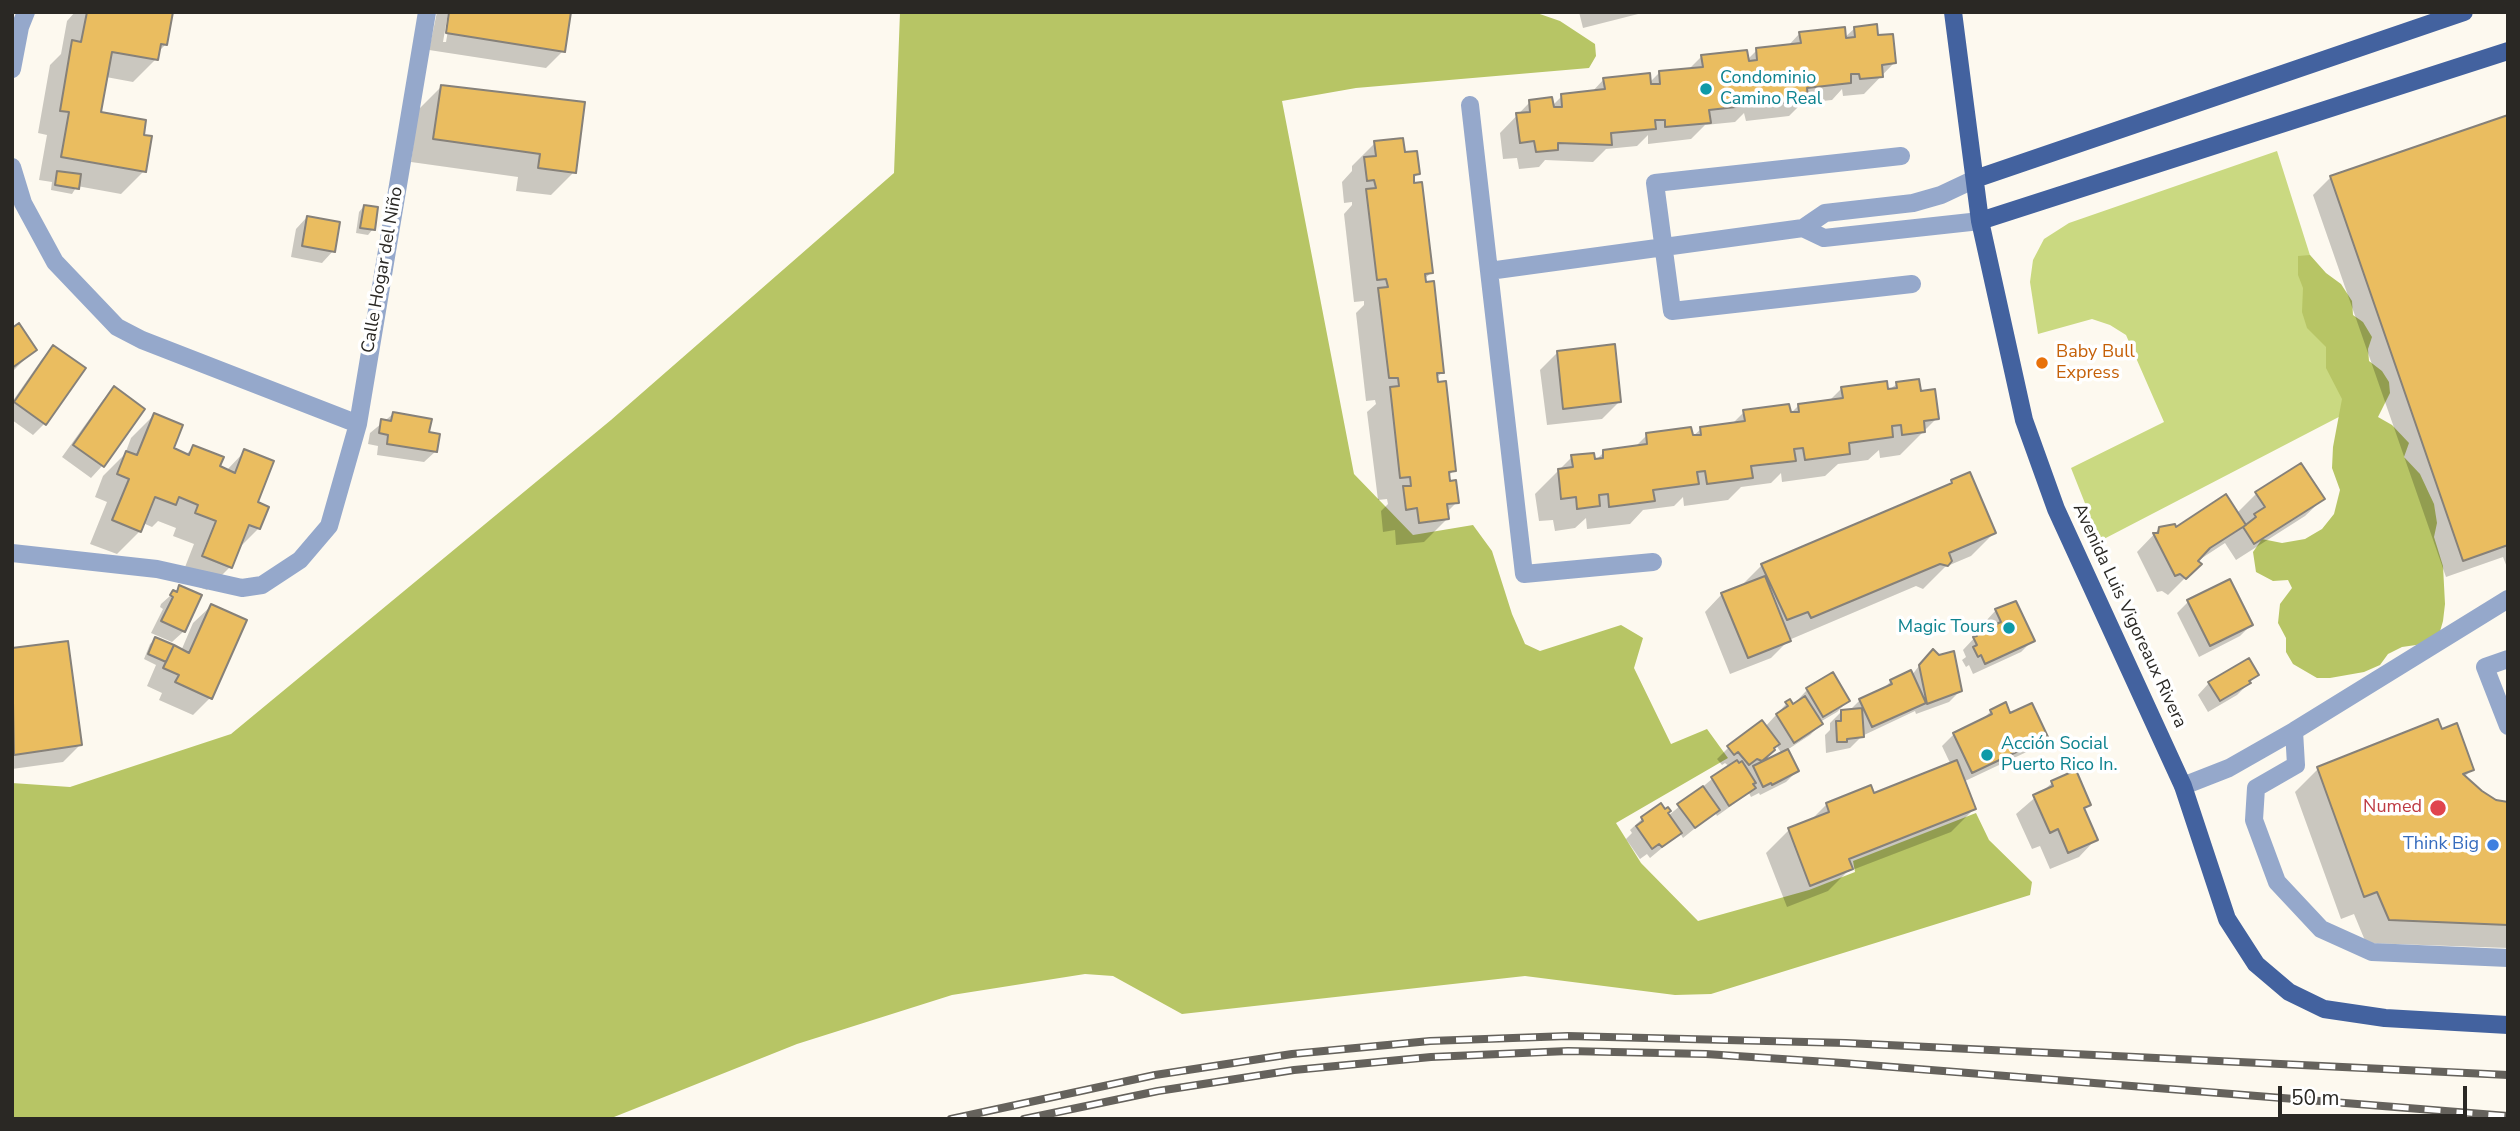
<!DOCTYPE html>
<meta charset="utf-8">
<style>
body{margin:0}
#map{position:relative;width:2520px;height:1131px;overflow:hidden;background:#fdf9ef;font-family:"Nunito Sans",sans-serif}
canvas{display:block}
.frame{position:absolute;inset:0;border:14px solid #2a2824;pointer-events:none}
.scale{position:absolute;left:2278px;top:1086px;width:189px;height:32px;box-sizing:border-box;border:4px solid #2a2824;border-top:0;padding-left:9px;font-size:21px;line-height:24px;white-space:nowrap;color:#2a2824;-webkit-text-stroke:5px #fff;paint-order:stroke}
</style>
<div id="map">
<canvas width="2520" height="1131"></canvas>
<div class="frame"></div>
<div class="scale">50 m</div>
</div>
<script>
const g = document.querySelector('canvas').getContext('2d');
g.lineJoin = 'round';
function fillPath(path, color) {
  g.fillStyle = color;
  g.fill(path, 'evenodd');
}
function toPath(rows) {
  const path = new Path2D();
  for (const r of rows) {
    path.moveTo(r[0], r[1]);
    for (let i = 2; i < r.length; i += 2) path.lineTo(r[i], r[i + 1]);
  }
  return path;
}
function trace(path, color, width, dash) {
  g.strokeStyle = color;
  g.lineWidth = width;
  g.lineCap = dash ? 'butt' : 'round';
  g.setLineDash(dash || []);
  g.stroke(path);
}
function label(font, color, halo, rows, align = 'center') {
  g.font = font + ' "Nunito Sans",sans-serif';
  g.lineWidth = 7;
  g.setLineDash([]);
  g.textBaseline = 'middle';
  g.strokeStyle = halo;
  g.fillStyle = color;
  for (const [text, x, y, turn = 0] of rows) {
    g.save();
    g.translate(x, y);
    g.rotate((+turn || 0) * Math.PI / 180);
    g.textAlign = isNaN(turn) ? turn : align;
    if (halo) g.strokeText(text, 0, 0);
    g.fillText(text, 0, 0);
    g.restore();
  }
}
fillPath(toPath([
 [2277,151,2358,407,2100,541,2071,468,2164,422,2126,335,2110,325,2092,319,2038,334,2030,282,2033,260,2044,239,2069,223]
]), '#cad981');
fillPath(toPath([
 [900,12,1534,12,1560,21,1595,44,1596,56,1589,68,1356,88,1282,101,1354,474,1413,535,1473,525,1492,551,1512,614,1525,644,1540,651,1621,625,1643,638,1634,668,1671,744,1707,729,1728,758,1616,823,1641,863,1698,921,1809,890,1855,872,1853,861,1976,813,1989,840,2032,882,2030,895,1711,994,1675,995,1525,976,1182,1014,1113,976,1085,974,952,995,797,1044,609,1119,12,1119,12,783,70,787,231,734,611,420,894,173],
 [2310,255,2326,273,2341,284,2352,301,2353,315,2363,322,2372,337,2368,349,2369,361,2382,371,2389,382,2390,393,2378,417,2392,425,2409,443,2404,457,2420,474,2434,504,2437,523,2434,537,2443,566,2445,604,2443,621,2437,642,2402,647,2388,654,2380,665,2364,672,2330,678,2317,678,2293,664,2286,652,2286,638,2278,623,2280,604,2292,588,2288,580,2273,581,2256,572,2253,552,2262,539,2282,543,2305,539,2322,529,2334,514,2340,490,2332,468,2333,447,2342,399,2326,368,2326,347,2307,328,2302,312,2303,288,2298,275,2298,256]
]), '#b7c565');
fillPath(toPath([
 [75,12,171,12,166,44,157,53,156,59,133,82,106,77,99,114,142,136,144,171,121,194,77,186,72,194,51,190,52,182,39,180,47,135,38,133,50,65,61,54,67,21],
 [437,12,569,12,563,51,546,68,429,50],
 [448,13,451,13,446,42,443,42],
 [1579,12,1646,12,1583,28],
 [1855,28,1877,37,1894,63,1864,94,1843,96,1842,89,1832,100,1802,103,1789,116,1746,121,1744,113,1735,122,1705,125,1691,139,1648,144,1648,135,1637,146,1606,149,1593,162,1545,160,1539,167,1519,169,1517,158,1503,159,1500,133,1530,102,1552,106,1562,96,1591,93,1604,79,1649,83,1659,73,1688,70,1702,56,1747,60,1757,50,1787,47,1800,33,1844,38],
 [441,87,574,172,551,195,516,191,518,177,411,162,418,110],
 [2508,117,2508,570,2503,557,2446,577,2313,195,2331,177],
 [1375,143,1403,154,1418,174,1412,179,1431,273,1424,279,1443,372,1436,378,1454,470,1447,477,1457,502,1446,513,1447,519,1424,542,1396,545,1395,530,1383,532,1381,511,1388,504,1387,499,1378,500,1367,412,1376,404,1375,400,1366,401,1356,313,1364,305,1364,301,1354,302,1344,214,1352,205,1352,202,1344,203,1342,182,1352,171,1352,166],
 [364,206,373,229,368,235,356,233,359,212],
 [307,217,333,251,322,263,291,257,296,229],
 [12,330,35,349,12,372],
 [54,348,45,423,33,435,12,420,12,402,42,359],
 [1558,352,1620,401,1602,419,1547,425,1540,370],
 [1897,384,1919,393,1937,418,1900,455,1880,458,1879,450,1868,460,1838,464,1825,476,1782,482,1781,473,1771,483,1741,487,1728,500,1684,506,1683,497,1674,506,1643,510,1630,524,1587,529,1586,518,1575,528,1555,531,1553,520,1539,521,1535,494,1572,457,1594,462,1604,452,1634,448,1647,435,1691,438,1701,429,1731,425,1744,412,1789,415,1799,405,1829,401,1842,388,1887,391],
 [114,388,143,409,102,466,91,478,62,457,103,400],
 [393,414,427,434,436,451,424,462,377,455,378,446,368,444,370,433],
 [154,415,171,449,185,455,194,447,218,467,226,471,245,451,259,528,237,550,230,567,207,590,180,580,194,544,173,536,176,528,158,521,152,527,143,523,140,531,117,554,90,544,107,502,95,497,103,476,125,454,131,438],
 [1952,482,1994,533,1971,556,1945,567,1923,589,1916,586,1789,640,1771,658,1730,674,1705,612,1722,594,1739,588,1762,565,1946,488],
 [2256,494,2323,499,2305,516,2236,560,2225,543,2196,562,2199,564,2168,595,2162,591,2157,592,2137,552,2160,528,2175,530,2237,513],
 [180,587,184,631,172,642,151,633,163,609,160,607,161,604],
 [2188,602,2251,625,2240,636,2199,657,2177,613],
 [211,606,210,698,193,715,159,700,162,693,147,686,156,665,144,659,150,644,156,639,181,651,193,623],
 [1996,610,2033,640,2021,652,1973,674,1969,665,1966,667,1962,660,1966,657,1963,650,1977,635,1988,630,1985,622],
 [12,650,80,745,63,762,12,769],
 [1922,662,1960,691,1949,702,1916,714,1915,711,1862,736,1850,748,1826,753,1825,735,1830,730,1830,723,1841,712,1849,711,1860,700,1882,690,1891,681,1912,675],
 [1833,674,1848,701,1837,712,1820,722,1821,724,1810,735,1787,750,1797,771,1786,782,1760,795,1759,793,1751,797,1749,793,1717,816,1715,812,1683,838,1680,833,1650,858,1647,854,1640,859,1626,839,1632,833,1630,830,1642,819,1660,806,1668,816,1712,779,1730,767,1725,763,1722,765,1717,759,1729,747,1765,727,1786,704,1792,706,1807,690],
 [1776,745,1782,754,1759,764,1773,750],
 [2257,675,2237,695,2208,712,2198,695,2209,683],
 [1991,711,2010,715,2046,737,2035,748,1963,782,1974,809,1951,832,1847,872,1828,891,1787,907,1766,853,1789,830,1809,822,1827,804,1873,795,1951,765,1942,746,1954,734,1980,722],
 [2441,731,2472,770,2464,777,2481,792,2496,801,2508,804,2508,948,2366,943,2354,914,2341,919,2295,792,2318,769],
 [2052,783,2089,805,2083,810,2096,839,2079,857,2050,869,2040,846,2032,849,2016,814]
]), '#0003');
const building = toPath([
 [87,12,173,12,167,45,161,44,158,60,112,52,101,112,146,120,144,135,152,136,146,172,61,157,69,112,60,111,72,40,81,42,87,12],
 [449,12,571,12,565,52,446,33,449,12],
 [1877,24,1878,35,1893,34,1896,63,1882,65,1883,77,1860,79,1859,74,1851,74,1851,83,1807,88,1808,100,1763,105,1761,97,1753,97,1754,105,1709,110,1711,123,1665,127,1665,120,1655,120,1656,129,1611,133,1612,145,1558,143,1558,150,1536,152,1534,141,1520,143,1516,113,1530,112,1529,100,1552,97,1554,107,1562,107,1561,94,1605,89,1603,78,1650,73,1651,84,1660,84,1659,71,1703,67,1701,55,1747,50,1749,61,1757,60,1756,48,1801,43,1799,32,1845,27,1846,38,1855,37,1854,27,1877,24],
 [441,85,585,102,576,173,538,168,540,154,433,139,441,85],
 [2508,115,2508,545,2463,561,2330,176,2508,115],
 [1403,138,1405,152,1417,151,1420,174,1414,175,1414,183,1422,182,1433,273,1425,274,1426,282,1434,281,1444,373,1437,373,1438,382,1446,381,1456,471,1449,472,1450,481,1456,480,1459,503,1447,504,1449,519,1419,523,1417,508,1406,510,1403,486,1411,486,1410,477,1400,478,1390,387,1399,386,1398,378,1389,378,1378,288,1388,287,1386,279,1377,280,1366,189,1376,188,1374,180,1367,181,1364,157,1376,156,1374,141,1403,138],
 [57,171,81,174,79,189,55,185,57,171],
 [364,205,378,207,375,230,360,228,364,205],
 [307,216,340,222,335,252,302,246,307,216],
 [19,323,37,350,12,368,12,328,19,323],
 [1615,344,1621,402,1563,409,1557,351,1615,344],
 [53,345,86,368,46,425,14,402,53,345],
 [1919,379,1921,391,1935,389,1939,419,1924,421,1925,432,1902,435,1901,425,1892,426,1893,437,1849,443,1850,454,1805,460,1803,448,1794,449,1796,461,1751,466,1753,478,1707,484,1705,471,1697,472,1699,484,1653,490,1655,501,1609,507,1608,494,1599,495,1600,506,1577,509,1576,497,1561,499,1558,469,1573,467,1571,455,1594,453,1595,459,1603,458,1603,450,1647,444,1646,433,1691,427,1693,435,1701,435,1700,427,1745,421,1743,410,1789,404,1791,412,1799,412,1798,404,1843,398,1841,387,1887,381,1888,389,1897,388,1896,382,1919,379],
 [114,386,145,409,104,467,73,445,114,386],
 [393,412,432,419,429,432,440,434,437,452,387,444,388,435,379,433,381,419,391,421,393,412],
 [154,413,183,425,174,448,189,455,193,445,224,457,220,466,235,473,244,449,274,461,258,502,269,507,260,529,249,525,232,568,202,556,216,521,195,513,198,505,179,497,176,505,155,497,141,532,112,520,129,479,117,474,126,451,137,455,154,413],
 [2301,463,2325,499,2254,544,2243,527,2256,517,2254,514,2265,507,2255,492,2301,463],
 [1970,472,1996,533,1949,553,1952,561,1948,566,1940,564,1811,618,1808,612,1787,620,1761,564,1952,483,1951,480,1970,472],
 [2226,494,2246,525,2210,548,2198,561,2202,564,2186,579,2180,574,2175,576,2153,533,2158,533,2159,527,2175,524,2176,527,2226,494],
 [1765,576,1791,641,1748,658,1721,593,1765,576],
 [2230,579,2253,625,2210,646,2187,600,2230,579],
 [179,585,202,595,185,632,161,621,173,597,170,595,173,590,177,592,179,585],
 [2016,601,2035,641,1985,664,1981,655,1978,657,1973,647,1977,645,1973,637,1977,636,1976,633,2001,622,1995,609,2016,601],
 [211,604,247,620,212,699,175,682,179,675,163,668,174,645,189,653,211,604],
 [155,637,174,645,166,662,148,654,155,637],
 [68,641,82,745,14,755,12,648,68,641],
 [1933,649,1939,655,1954,651,1962,691,1927,704,1919,665,1933,649],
 [2249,658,2259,675,2249,681,2251,683,2220,701,2208,682,2249,658],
 [1911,670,1926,703,1872,727,1859,699,1892,684,1890,680,1911,670],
 [1833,672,1850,701,1823,717,1806,688,1833,672],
 [1805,696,1823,724,1794,743,1776,714,1788,706,1785,702,1790,699,1793,704,1805,696],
 [2006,702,2010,713,2032,703,2048,737,1972,773,1953,733,1992,714,1990,710,2006,702],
 [1862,708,1864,737,1847,739,1847,742,1837,742,1836,721,1841,721,1841,710,1862,708],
 [2438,719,2442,729,2457,723,2474,770,2463,774,2482,791,2496,800,2508,802,2508,925,2389,920,2377,892,2364,897,2317,767,2438,719],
 [1762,720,1780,744,1774,748,1775,750,1762,761,1757,759,1749,765,1738,752,1734,755,1727,746,1762,720],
 [1788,749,1799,771,1772,785,1771,783,1763,787,1753,766,1788,749],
 [1737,760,1739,763,1742,761,1756,783,1753,784,1756,788,1729,806,1711,777,1737,760],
 [1957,760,1976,809,1849,859,1853,869,1810,886,1788,828,1829,812,1826,803,1871,785,1874,793,1957,760],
 [2076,770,2091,805,2084,808,2098,840,2068,853,2058,829,2050,833,2033,795,2053,786,2051,781,2076,770],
 [1703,786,1720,810,1695,828,1677,804,1703,786],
 [1661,803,1665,809,1668,807,1671,811,1668,813,1682,833,1662,847,1659,844,1652,849,1636,826,1643,821,1641,817,1661,803]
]);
fillPath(building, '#eabd60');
trace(building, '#868179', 2);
trace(toPath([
 [12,69,20,27,26,12],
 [1470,105,1489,271],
 [1901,156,1655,183,1672,311,1912,284],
 [12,167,23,203,55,262,117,327,142,340,358,424],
 [1975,179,1941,195,1913,203,1825,213,1803,228,1824,238,1980,221],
 [12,553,157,569,242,588,262,585,300,560,329,526,358,424,427,12],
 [1653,562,1524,574,1489,271,1803,228],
 [2508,659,2485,667,2508,726],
 [2294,731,2296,765,2256,788,2254,820,2277,882,2321,929,2372,952,2508,958],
 [2183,786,2229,768,2294,731,2508,599]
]), '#95a8cb', 18);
trace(toPath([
 [1953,12,1980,221,2024,420,2056,509,2183,786,2227,919,2256,964,2289,992,2324,1009,2385,1018,2508,1025],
 [1975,179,2464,12],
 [1980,221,2508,51]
]), '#43629f', 18);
const rail = toPath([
 [951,1119,1155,1075,1292,1054,1430,1041,1568,1036,1846,1043,2508,1075],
 [1024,1119,1158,1091,1294,1070,1431,1057,1568,1051,1706,1054,1843,1063,2508,1116]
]);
trace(rail, '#65625c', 8);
trace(rail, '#fff', 5, [16]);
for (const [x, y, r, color] of [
 [1706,89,7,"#0f9aa8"],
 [2042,363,7,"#e8710a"],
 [2009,628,7,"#0f9aa8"],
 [1987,755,7,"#0f9aa8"],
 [2438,808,9,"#e0444e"],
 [2493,845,7,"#3f7fe0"]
]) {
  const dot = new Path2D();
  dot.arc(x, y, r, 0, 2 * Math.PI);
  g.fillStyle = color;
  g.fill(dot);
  trace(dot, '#fff', 2.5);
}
label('18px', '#0d838f', '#fff', [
 ["Condominio",1720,79],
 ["Camino Real",1720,100],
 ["Magic Tours",1995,628,"right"],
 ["Acción Social",2001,745],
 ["Puerto Rico In.",2001,766]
], 'left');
label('18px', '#2a2824', '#fff', [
 ["Calle Hogar del Niño",383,270,-80],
 ["Avenida Luis Vigoreaux Rivera",2129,616,65]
]);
label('18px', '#c56008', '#fff', [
 ["Baby Bull",2056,353],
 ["Express",2056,374]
], 'left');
label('18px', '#be3a42', '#fff', [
 ["Numed",2422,808]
], 'right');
label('18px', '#366cbe', '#fff', [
 ["Think Big",2479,845]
], 'right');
</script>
